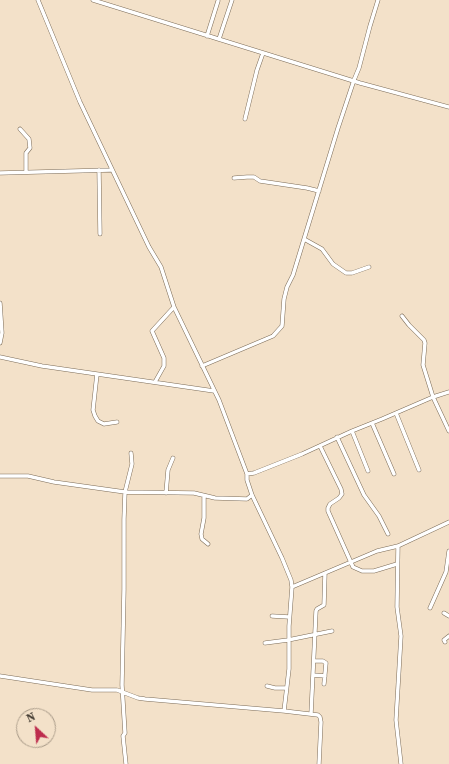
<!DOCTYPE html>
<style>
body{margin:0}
#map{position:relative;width:449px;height:764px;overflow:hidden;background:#f3e1c9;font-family:"Source Serif 4",serif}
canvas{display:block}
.north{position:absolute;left:16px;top:708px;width:40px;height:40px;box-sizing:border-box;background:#f3e1c9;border:1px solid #a99b89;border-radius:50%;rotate:334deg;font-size:11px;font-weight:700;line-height:16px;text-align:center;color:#3a332a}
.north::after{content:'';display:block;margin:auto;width:14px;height:18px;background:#bd2c4d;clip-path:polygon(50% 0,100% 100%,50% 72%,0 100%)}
</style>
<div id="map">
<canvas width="449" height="764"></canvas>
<div class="north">N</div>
</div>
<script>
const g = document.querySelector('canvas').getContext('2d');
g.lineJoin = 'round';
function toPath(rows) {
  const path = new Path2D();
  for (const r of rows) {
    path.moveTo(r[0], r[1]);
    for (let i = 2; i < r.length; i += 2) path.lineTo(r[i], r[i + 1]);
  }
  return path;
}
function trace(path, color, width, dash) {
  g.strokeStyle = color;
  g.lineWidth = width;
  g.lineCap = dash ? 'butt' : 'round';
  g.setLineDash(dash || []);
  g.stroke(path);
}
const street = toPath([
 [38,0,80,102,149,247,161,267,174,307,219,400,247,474,247,480,252,495,282,558,291,580,292,587,289,626,289,669,284,711],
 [93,0,360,83,449,107],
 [207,36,218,1],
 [219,39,232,0],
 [245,119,257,70,263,53],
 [20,129,29,139,30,148,26,153,26,172],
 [99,170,100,234],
 [0,173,111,170],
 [234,178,247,177,254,177,260,181,307,188,319,191],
 [304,239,322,249,333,264,346,273,352,273,369,267],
 [0,303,2,333,0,343],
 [402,316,409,325,424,340,425,343,423,365,433,397,449,431],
 [0,357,42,366,214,391],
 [202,366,273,336,282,326,284,299,287,287,293,275,338,128,354,80,359,68,370,26,378,0],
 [97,374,93,410,95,416,98,421,104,424,117,422],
 [155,382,164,366,164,358,152,331,174,307],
 [396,413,419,470],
 [372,423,394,474],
 [352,431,368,471],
 [337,437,364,495,379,516,388,534],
 [320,446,341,489,342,494,339,498,330,504,328,508,328,511,353,567,362,571,374,571,397,564],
 [247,474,254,473,302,454,352,431,382,419,433,397,449,392],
 [0,476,28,476,54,482,125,492,194,493,215,498,247,499,252,495],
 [166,493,168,470,173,458],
 [204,496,204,518,201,534,202,539,208,544],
 [398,546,397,607,401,636,396,720,401,764],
 [292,587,377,551,398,546,449,522],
 [430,608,446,572,449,551],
 [444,613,449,616],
 [272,616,289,617],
 [445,642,444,640,449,636],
 [265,643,288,640,332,631],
 [314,661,323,661,326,663,324,684],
 [313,675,325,676],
 [0,676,92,690,117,690,138,698,145,699,284,711,318,715,320,717,321,722,319,764],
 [267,686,275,688,286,688],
 [311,714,316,611,317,609,324,605,325,573],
 [126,764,123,736,125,733,122,685,124,589,124,519,125,492,132,464,131,453]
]);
trace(street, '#7c6c58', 4.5);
trace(street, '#fff', 3.5);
</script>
